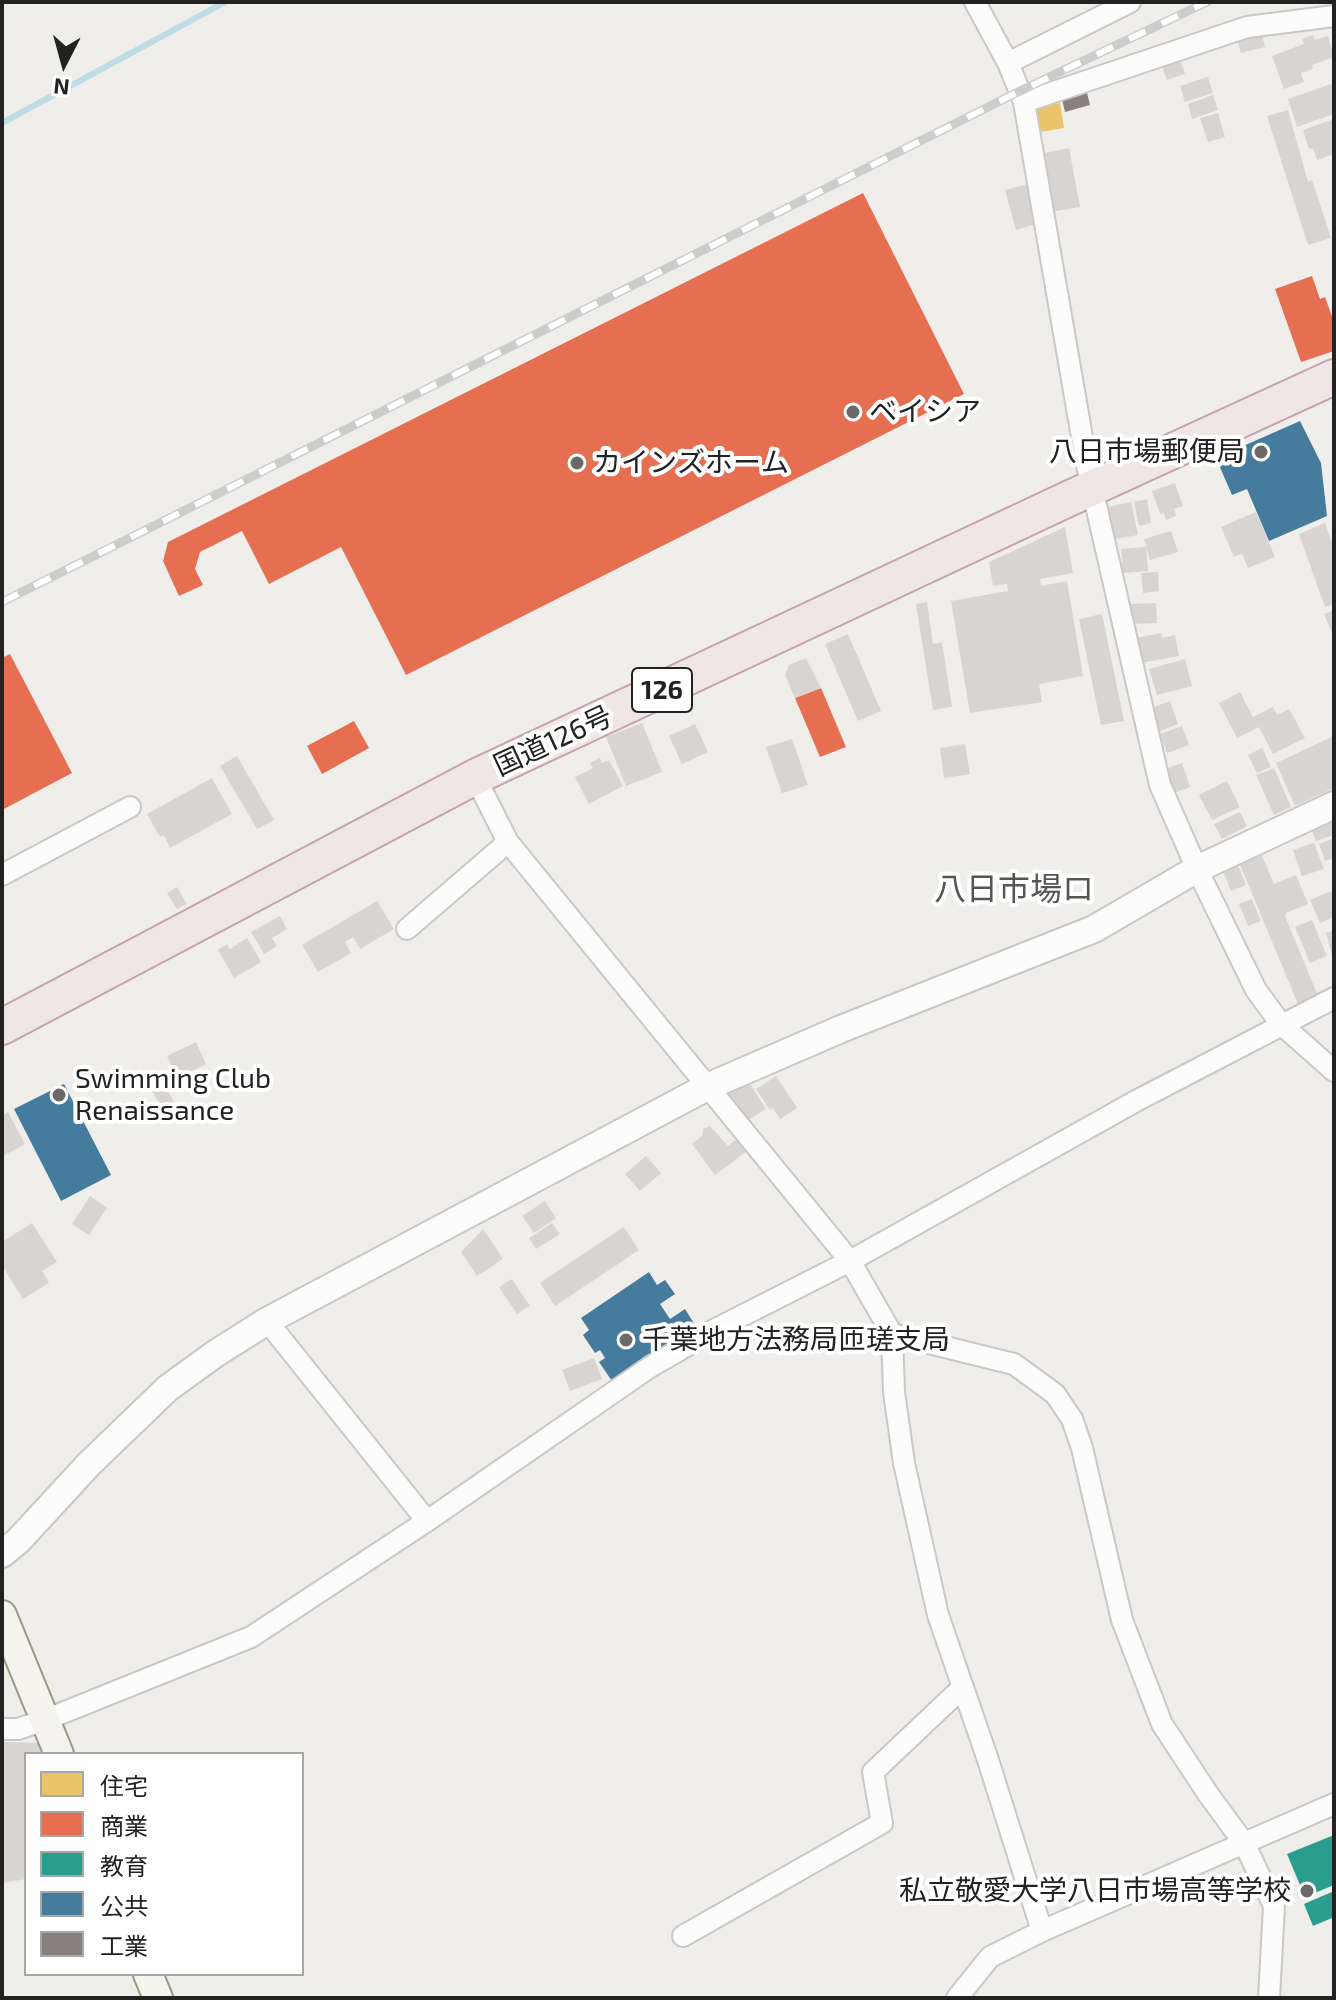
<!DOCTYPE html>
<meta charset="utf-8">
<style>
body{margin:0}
#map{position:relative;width:1336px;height:2000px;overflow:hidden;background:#f0eeeb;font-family:"Exo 2","Noto Sans JP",sans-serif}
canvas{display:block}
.frame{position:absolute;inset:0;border:4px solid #222;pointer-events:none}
.legend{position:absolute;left:24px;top:1752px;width:280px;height:224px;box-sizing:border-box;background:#fff;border:2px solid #a7a7a7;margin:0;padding:10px 14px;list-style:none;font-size:24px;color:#222}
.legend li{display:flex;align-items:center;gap:16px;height:40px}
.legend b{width:40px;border:2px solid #a7a7a7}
.north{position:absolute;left:24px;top:24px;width:80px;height:80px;-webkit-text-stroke:6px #fff;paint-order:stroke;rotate:186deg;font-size:22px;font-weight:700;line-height:32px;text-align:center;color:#222}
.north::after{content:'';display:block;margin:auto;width:28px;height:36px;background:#222;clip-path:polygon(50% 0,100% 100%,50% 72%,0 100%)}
</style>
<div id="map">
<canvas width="1336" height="2000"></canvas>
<div class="frame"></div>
<ul class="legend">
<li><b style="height:22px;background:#e9c46a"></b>住宅</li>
<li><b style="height:22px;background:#e76f51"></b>商業</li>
<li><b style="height:22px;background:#2a9d8f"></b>教育</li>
<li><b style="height:22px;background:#457b9d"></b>公共</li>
<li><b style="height:22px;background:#8a817c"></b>工業</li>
</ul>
<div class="north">N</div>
</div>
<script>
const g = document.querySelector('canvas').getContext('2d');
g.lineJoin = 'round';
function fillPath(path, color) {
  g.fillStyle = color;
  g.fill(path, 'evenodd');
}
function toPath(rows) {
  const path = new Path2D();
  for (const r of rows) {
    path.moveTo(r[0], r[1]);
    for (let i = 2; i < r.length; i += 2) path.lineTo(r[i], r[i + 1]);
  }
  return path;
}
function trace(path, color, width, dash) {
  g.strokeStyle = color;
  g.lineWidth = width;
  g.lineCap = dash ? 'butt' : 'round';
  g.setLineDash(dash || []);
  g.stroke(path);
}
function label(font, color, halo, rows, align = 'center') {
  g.font = font + ' "Exo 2","Noto Sans JP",sans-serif';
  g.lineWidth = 8;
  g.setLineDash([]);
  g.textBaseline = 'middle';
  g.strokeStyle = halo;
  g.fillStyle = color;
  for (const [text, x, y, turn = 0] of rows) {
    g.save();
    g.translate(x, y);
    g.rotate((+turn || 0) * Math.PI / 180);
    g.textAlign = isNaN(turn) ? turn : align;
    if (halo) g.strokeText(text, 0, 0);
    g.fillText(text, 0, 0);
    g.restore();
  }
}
fillPath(toPath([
 [1060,103,1064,128,1040,132,1036,107]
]), '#e9c46a');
fillPath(toPath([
 [863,193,964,394,406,675,341,547,269,584,242,531,200,552,195,569,203,585,179,596,163,561,168,542],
 [1312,276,1320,299,1325,297,1334,322,1334,351,1301,362,1275,289],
 [10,654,72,773,2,810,2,658],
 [821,688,846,747,820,757,795,698],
 [354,721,369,748,322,774,307,746]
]), '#e76f51');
fillPath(toPath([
 [1334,1835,1334,1885,1305,1897,1287,1854],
 [1334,1891,1334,1923,1332,1918,1313,1926,1304,1904]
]), '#2a9d8f');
fillPath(toPath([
 [1300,421,1321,463,1327,516,1269,541,1247,489,1232,495,1216,458],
 [64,1084,111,1175,61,1201,14,1109],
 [649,1272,657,1285,665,1280,675,1294,660,1304,670,1319,685,1309,695,1325,612,1381,599,1362,605,1358,600,1350,595,1353,583,1335,589,1330,581,1318]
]), '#457b9d');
fillPath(toPath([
 [1086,89,1090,105,1065,112,1061,95]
]), '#8a817c');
trace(toPath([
 [2,123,225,2]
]), '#bfdbe3', 6);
fillPath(toPath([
 [1262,33,1265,47,1241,53,1237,39],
 [1313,35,1315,40,1328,36,1334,57,1312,65,1313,69,1301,73,1304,82,1284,89,1272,56,1304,44,1302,39],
 [1179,57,1185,74,1167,80,1161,64],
 [1208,77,1213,93,1185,102,1180,86],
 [1334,83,1334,114,1297,127,1288,99],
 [1213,95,1218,110,1192,119,1188,104],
 [1288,110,1308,182,1312,180,1331,238,1308,245,1267,116],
 [1218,113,1225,137,1208,142,1200,118],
 [1334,119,1334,154,1317,160,1313,148,1309,149,1303,130],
 [1069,148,1080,207,1051,212,1040,154],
 [1028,184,1039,223,1016,230,1005,190],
 [1175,483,1183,506,1174,509,1176,516,1166,520,1164,513,1160,514,1152,491],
 [1147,499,1151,523,1139,526,1134,502],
 [1131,502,1138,535,1115,539,1108,507],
 [1256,512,1275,557,1248,568,1242,554,1234,557,1221,527],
 [1325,523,1334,549,1334,604,1325,607,1299,534],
 [1065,527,1073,573,1040,579,1041,586,1067,581,1083,676,1039,684,1042,702,970,713,951,601,1008,591,1007,584,993,586,989,562],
 [1171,531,1178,552,1150,560,1144,539],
 [1146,547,1148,571,1123,573,1121,549],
 [1158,572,1159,591,1143,593,1141,573],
 [927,602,933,644,942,642,952,707,933,710,916,604],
 [1156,603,1157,623,1132,624,1130,604],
 [1334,610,1334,638,1324,614],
 [1102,614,1124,721,1101,725,1079,619],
 [1161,633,1162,638,1175,635,1179,656,1141,663,1136,638],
 [848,634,881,711,858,721,825,644],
 [806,658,821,688,795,698,785,675,789,665],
 [1185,659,1192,686,1157,695,1149,669],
 [1240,692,1253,717,1273,707,1277,715,1289,709,1305,738,1273,754,1259,727,1237,738,1219,703],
 [1170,701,1178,724,1155,733,1146,710],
 [642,723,662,772,626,786,606,737],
 [695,724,708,752,682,764,669,736],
 [1182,726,1189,745,1167,753,1160,734],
 [1334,736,1334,788,1295,806,1276,763],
 [792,739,808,785,782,793,766,747],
 [965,744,970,774,944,778,940,748],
 [1262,748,1271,767,1257,773,1248,755],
 [237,756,274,820,257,829,220,766],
 [600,758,602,763,609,760,623,786,589,804,575,777,593,768,590,763],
 [1182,763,1190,787,1174,793,1165,769],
 [1274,768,1291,807,1274,815,1256,775],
 [212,778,232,814,170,848,164,835,160,837,147,814],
 [1227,781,1240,807,1212,820,1199,795],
 [1240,812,1247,826,1222,839,1214,824],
 [1333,818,1334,835,1316,841,1310,826],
 [1334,838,1334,858,1325,861,1319,844],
 [1314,843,1324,869,1302,876,1293,850],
 [1260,851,1274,884,1296,875,1308,904,1286,913,1285,916,1318,996,1298,1004,1238,860],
 [1238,865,1246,885,1231,891,1223,871],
 [177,887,187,904,177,909,167,893],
 [1331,891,1334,899,1334,917,1320,923,1310,900],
 [1252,899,1261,921,1248,926,1239,904],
 [377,901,394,929,360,949,353,937,345,942,351,953,318,972,302,945],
 [280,916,287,929,272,938,277,946,264,954,251,932],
 [1312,920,1327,956,1310,963,1295,927],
 [1334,930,1334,959,1333,959,1326,933],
 [247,938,261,962,234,978,218,950,227,944,230,949],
 [196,1042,206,1064,178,1078,167,1056],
 [776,1076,797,1108,780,1119,773,1108,770,1110,756,1089],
 [160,1077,174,1102,163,1109,148,1084],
 [748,1080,766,1109,745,1122,727,1094],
 [8,1112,25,1144,3,1156,2,1115],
 [710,1126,728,1146,738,1138,747,1151,715,1175,692,1144,703,1135,703,1129],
 [646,1156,661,1173,640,1191,625,1174],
 [90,1196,107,1208,89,1235,72,1224],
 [545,1201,556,1218,534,1233,522,1216],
 [32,1223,57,1262,42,1271,49,1283,23,1299,2,1265,2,1242],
 [552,1223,560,1234,536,1249,529,1238],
 [624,1227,639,1250,555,1306,540,1283],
 [483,1229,503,1259,477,1276,461,1252],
 [512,1279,530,1306,517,1314,499,1287],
 [594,1358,602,1379,570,1391,562,1370],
 [2,1742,48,1743,53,1754,26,1754,26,1879,2,1883]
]), '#d7d4d2');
const minor = toPath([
 [975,2,1008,63,1024,102,1087,466,1160,785,1197,869,1256,990,1281,1024,1334,1071],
 [1008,63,1130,2],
 [1024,102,1247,27,1334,16],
 [475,777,508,842,850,1261,892,1334,894,1392,904,1463,938,1615,988,1760,1042,1931],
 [2,875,130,807],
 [407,929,508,842],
 [267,1321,427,1521],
 [892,1334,1014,1364,1055,1394,1072,1419,1082,1448,1122,1620,1162,1724,1208,1794,1244,1843,1274,1906,1269,1998],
 [2,1729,18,1729,45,1720,251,1637,427,1521,650,1367,712,1331,850,1261,1136,1101,1334,998],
 [683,1936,882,1823,873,1772,963,1687],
 [957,1998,990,1957,1042,1931,1334,1804]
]);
const tertiary = toPath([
 [2,1554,18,1541,89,1464,168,1388,215,1354,267,1321,707,1087,841,1029,1094,929,1197,869,1334,805]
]);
const secondary = toPath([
 [2,1615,59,1754],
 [148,1974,158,1998]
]);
const trunk = toPath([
 [2,1027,475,777,1068,499,1334,377]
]);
trace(minor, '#c9c8c7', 24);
trace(tertiary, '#c9c8c7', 30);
trace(secondary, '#999a82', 32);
trace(trunk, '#c5a2ac', 38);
trace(minor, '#fdfcfc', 20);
trace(tertiary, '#fdfcfc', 26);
trace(secondary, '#f4f4ed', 28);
trace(trunk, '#f0e6e4', 34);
const rail = toPath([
 [2,602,1020,91,1207,2]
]);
trace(rail, '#ccc', 9);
trace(rail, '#fff', 6, [18]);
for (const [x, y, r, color] of [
 [853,412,8,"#6a6968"],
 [1261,452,8,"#6a6968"],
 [577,463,8,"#6a6968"],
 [59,1095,8,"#6a6968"],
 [626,1340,8,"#6a6968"],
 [1307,1891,8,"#6a6968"]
]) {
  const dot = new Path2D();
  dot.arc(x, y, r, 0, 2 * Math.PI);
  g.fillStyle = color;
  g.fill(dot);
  trace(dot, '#fff', 3);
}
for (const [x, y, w] of [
 [662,690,60]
]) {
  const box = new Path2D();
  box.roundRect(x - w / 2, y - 22, w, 44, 6);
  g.fillStyle = '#fff';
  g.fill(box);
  trace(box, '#222', 2);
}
label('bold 26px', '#222', null, [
 ["126",662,690]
]);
label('28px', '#222', '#fff', [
 ["ベイシア",869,412],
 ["八日市場郵便局",1245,452,"right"],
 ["カインズホーム",593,463],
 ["Swimming Club",75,1079],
 ["Renaissance",75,1111],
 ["千葉地方法務局匝瑳支局",642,1340],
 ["私立敬愛大学八日市場高等学校",1291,1891,"right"]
], 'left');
label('28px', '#222', '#fff', [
 ["国道126号",553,741,-25]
]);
label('32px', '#555', '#fff', [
 ["八日市場ロ",1014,889]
]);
</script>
